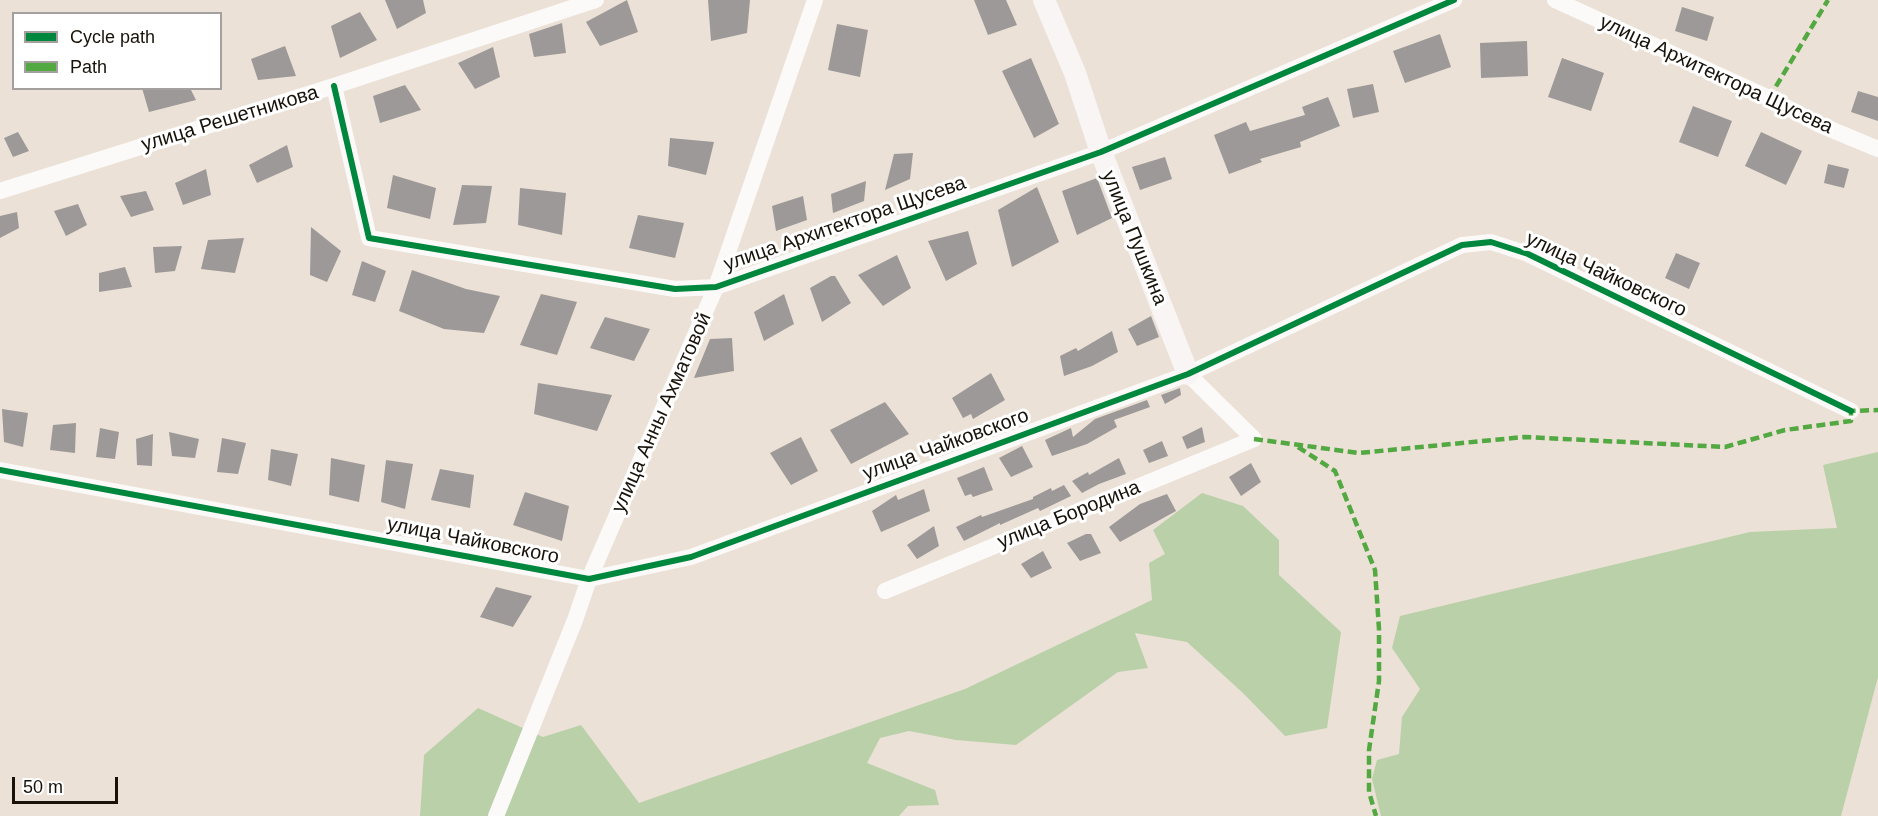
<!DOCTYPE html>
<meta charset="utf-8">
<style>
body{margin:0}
#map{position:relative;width:1878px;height:816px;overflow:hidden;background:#ebe1d6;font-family:Arial,sans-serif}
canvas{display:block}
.legend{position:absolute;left:12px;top:12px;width:210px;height:78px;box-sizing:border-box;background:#fff;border:2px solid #a3a09d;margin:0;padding:8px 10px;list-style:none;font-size:18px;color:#18120a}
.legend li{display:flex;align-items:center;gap:12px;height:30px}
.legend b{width:30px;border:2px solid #a3a09d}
.scale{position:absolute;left:12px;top:777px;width:106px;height:27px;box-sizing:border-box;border:3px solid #18120a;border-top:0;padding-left:8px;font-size:18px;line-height:21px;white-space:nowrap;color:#18120a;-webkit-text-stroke:4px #fff;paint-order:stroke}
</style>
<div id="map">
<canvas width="1878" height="816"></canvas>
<ul class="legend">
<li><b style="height:8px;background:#00873e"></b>Cycle path</li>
<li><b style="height:8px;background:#52a841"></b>Path</li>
</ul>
<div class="scale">50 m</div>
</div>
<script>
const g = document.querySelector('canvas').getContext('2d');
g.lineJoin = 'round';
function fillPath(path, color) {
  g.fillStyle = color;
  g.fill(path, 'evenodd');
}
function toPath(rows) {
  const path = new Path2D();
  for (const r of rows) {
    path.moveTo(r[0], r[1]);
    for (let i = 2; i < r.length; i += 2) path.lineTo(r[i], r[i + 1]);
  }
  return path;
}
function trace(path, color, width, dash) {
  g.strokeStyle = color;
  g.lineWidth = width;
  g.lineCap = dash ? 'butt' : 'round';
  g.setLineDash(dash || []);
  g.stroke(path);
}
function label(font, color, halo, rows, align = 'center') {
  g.font = font + ' Arial,sans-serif';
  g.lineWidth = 6;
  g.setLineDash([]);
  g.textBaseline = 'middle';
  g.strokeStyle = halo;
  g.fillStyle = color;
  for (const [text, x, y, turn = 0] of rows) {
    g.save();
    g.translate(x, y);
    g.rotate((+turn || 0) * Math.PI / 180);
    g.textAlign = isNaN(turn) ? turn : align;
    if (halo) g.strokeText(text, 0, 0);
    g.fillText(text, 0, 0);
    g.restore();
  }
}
fillPath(toPath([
 [1878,452,1878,677,1841,816,1381,816,1372,779,1377,760,1399,754,1402,717,1420,689,1392,648,1400,616,1750,532,1837,528,1823,465],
 [1202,493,1243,506,1279,540,1279,575,1341,632,1327,728,1285,736,1243,693,1187,642,1135,633,1148,668,1118,672,1016,745,956,740,909,731,880,738,867,763,935,790,939,805,908,806,899,816,420,816,424,755,478,708,543,737,581,725,639,803,965,689,1152,600,1149,563,1165,554,1153,530]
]), '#b9d0a9');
fillPath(toPath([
 [385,0,423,0,426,13,397,29],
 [627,0,638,32,600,46,586,22],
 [708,0,750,0,747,33,711,41],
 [974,0,1006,0,1017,25,988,35],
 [1682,7,1714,17,1707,41,1675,31],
 [360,12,377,40,340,58,331,26],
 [562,23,566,53,534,57,529,34],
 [837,24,868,30,860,77,828,70],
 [1440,34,1451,67,1405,83,1393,51],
 [1527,41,1528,76,1481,78,1480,43],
 [285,46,296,76,258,80,251,59],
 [493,47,500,77,475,89,458,63],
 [1031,58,1059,124,1034,138,1002,71],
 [1562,58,1604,73,1591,111,1548,97],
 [1373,84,1379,112,1353,118,1347,89],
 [405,85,421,110,380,123,373,96],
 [142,88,190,88,196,100,149,112],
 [1858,91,1878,97,1878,121,1851,112],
 [1328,97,1340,126,1300,142,1301,147,1260,159,1262,162,1229,174,1214,135,1246,122,1250,131,1305,115,1302,107],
 [1693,106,1732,121,1718,157,1679,142],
 [18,132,29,151,13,157,4,138],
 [1761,132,1802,151,1786,185,1745,166],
 [670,138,714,142,706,175,668,166],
 [287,145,293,167,257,183,249,165],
 [913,153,910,179,885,190,894,154],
 [1165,157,1172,179,1140,190,1132,167],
 [1828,164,1849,169,1844,188,1824,183],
 [206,169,211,195,183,205,175,183],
 [393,175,436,188,430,219,387,208],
 [1097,178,1112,218,1077,235,1062,191],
 [866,181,864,201,833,213,831,194],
 [462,185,492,186,486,223,453,225],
 [1037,187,1059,242,1012,267,998,210],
 [520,188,566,193,562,235,518,225],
 [146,191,154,210,131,217,120,196],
 [803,196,807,220,776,231,772,206],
 [78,204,87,225,66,236,54,211],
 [17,212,19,228,0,238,0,216],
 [638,215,684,223,675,258,629,248],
 [311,227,341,251,327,282,310,275],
 [968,231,977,264,946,281,928,241],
 [244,238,235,273,201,269,208,240],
 [182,246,175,271,155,273,153,247],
 [1676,253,1700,263,1689,289,1665,278],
 [897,255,911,288,883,306,858,275],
 [362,261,386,271,375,302,352,295],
 [125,267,132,287,99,292,99,273],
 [412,270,466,289,500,296,484,333,444,329,399,311],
 [831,276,835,276,851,303,822,322,810,288],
 [541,294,577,302,557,355,520,345],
 [784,294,794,324,764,341,754,312],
 [1151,316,1159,337,1137,346,1128,329],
 [605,317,650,329,634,361,590,348],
 [1112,331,1118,352,1092,366,1064,376,1060,356,1076,348,1078,351],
 [732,338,734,371,694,378,710,339],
 [991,373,1005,400,973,419,971,414,963,418,952,398],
 [538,383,612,395,597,431,534,414],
 [1180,388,1181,395,1165,404,1161,395],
 [1147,400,1150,407,1114,420,1117,427,1087,444,1052,456,1045,440,1071,428,1073,437,1095,419],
 [885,402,909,434,851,464,830,430],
 [2,409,28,413,23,447,4,442],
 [76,423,75,453,50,450,53,425],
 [1202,427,1205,442,1187,449,1182,437],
 [100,428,119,432,115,459,96,457],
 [169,432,199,439,195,458,172,456],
 [153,434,152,466,137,465,136,439],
 [801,437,818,471,791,485,770,453],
 [222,438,246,443,238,474,217,472],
 [1162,441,1168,456,1149,463,1143,450],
 [1022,446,1033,467,1011,477,999,458],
 [271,449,298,454,291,486,268,480],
 [331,458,365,465,359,502,329,495],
 [1119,458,1126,474,1099,484,1082,493,1072,481,1088,472,1089,475],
 [386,460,413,464,405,509,381,502],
 [1251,463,1261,482,1241,496,1229,477],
 [984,467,993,490,973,497,971,494,965,496,957,478],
 [440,469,474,475,470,508,431,500],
 [1064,485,1071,496,1040,511,1038,508,1000,525,1000,523,964,541,956,527,981,515,982,517,1033,499,1033,497,1051,488,1052,491],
 [924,489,930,511,881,532,872,511,896,495,898,500],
 [525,492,569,506,562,541,513,525],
 [1167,494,1176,511,1138,532,1120,542,1109,527,1140,504],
 [934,526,939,546,917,559,907,545],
 [1086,534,1091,534,1101,553,1080,561,1067,543],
 [1043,551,1052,568,1031,578,1021,564],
 [496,587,532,596,513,627,480,617]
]), '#9d9998');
trace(toPath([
 [1555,0,1769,98,1818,124,1878,149],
 [334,86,369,238,675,289,716,287,1101,152,1454,0],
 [0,191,334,86,596,0],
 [0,470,589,579,691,557,1188,374,1462,245,1491,242,1528,254,1851,411],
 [885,591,1254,439,1188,374],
 [496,816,575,620,589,579,716,287,815,0]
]), '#fcfaf9', 16);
trace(toPath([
 [1044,0,1075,73,1101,152,1188,374]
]), '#f9f5f5', 22);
trace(toPath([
 [1769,98,1828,0],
 [1254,439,1359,453,1524,437,1725,447,1785,430,1851,421,1851,411,1878,410],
 [1298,447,1335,471,1375,570,1379,629,1379,681,1369,750,1369,792,1376,816]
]), '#52a841', 4.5, [9, 4.5]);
trace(toPath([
 [334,86,369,238,675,289,716,287,1101,152,1454,0],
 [0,470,589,579,691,557,1188,374,1462,245,1491,242,1528,254,1851,411]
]), '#00873e', 6);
label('20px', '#18120a', '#fff', [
 ["улица Архитектора Щусева",1716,75,25],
 ["улица Решетникова",230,119,-17],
 ["улица Архитектора Щусева",845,224,-19],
 ["улица Пушкина",1134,238,68],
 ["улица Чайковского",1606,275,25],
 ["улица Анны Ахматовой",662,413,-66],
 ["улица Чайковского",946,445,-20],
 ["улица Бородина",1069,515,-22],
 ["улица Чайковского",473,541,11]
]);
</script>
